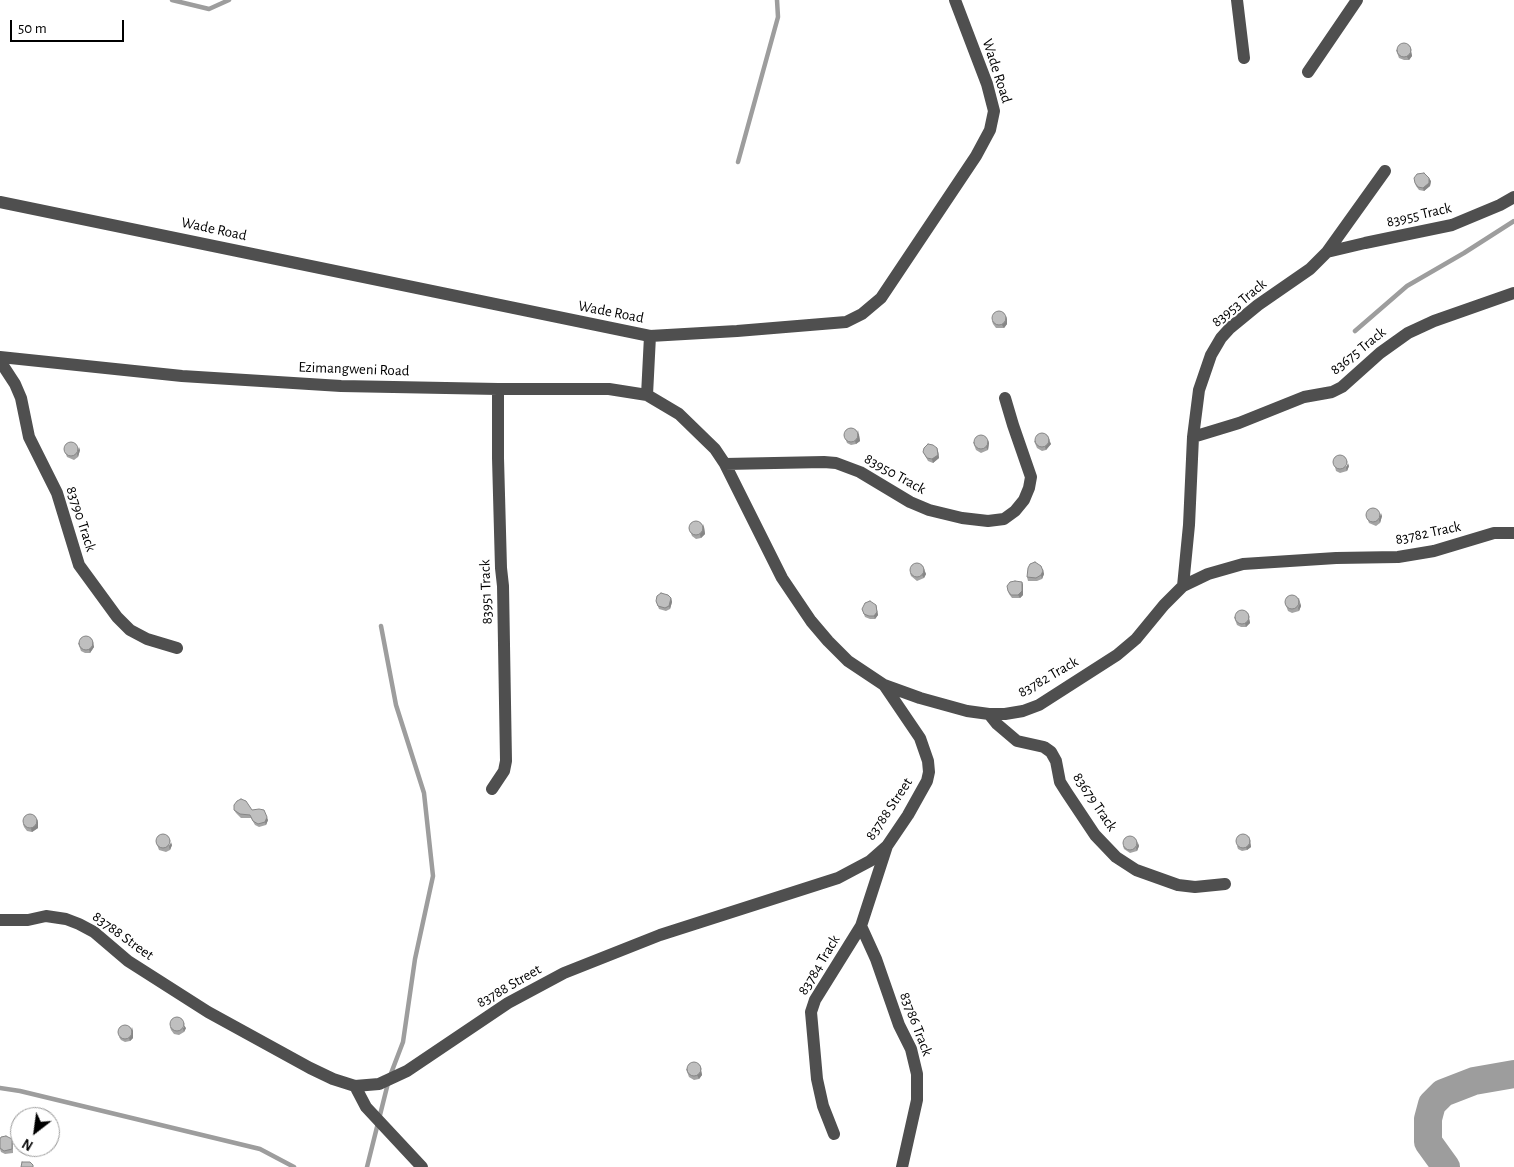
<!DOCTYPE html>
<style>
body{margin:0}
#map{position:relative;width:1514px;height:1167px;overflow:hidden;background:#fff;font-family:"Alegreya Sans",sans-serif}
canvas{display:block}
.north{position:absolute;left:10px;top:1107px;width:50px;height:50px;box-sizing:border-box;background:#fff;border:1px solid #999;border-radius:50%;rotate:210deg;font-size:14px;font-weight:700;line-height:20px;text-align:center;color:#000}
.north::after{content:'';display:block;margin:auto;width:18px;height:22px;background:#000;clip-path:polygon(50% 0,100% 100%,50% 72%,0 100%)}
.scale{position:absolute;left:10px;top:20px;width:114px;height:22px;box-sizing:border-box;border:2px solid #000;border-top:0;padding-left:6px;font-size:15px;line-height:18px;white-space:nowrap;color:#000;-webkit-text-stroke:4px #fff;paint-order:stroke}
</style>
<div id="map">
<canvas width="1514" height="1167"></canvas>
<div class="north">N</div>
<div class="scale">50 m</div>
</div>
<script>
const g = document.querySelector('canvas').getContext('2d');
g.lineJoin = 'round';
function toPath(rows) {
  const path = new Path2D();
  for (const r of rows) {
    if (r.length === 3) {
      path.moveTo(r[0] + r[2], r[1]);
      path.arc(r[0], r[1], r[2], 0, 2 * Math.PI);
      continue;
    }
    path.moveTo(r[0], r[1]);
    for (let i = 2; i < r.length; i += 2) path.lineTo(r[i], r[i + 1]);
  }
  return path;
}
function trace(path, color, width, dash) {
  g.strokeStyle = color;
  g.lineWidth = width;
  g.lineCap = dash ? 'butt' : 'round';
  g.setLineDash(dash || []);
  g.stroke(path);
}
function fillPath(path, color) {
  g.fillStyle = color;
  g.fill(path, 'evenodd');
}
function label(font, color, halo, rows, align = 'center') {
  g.font = font + ' "Alegreya Sans",sans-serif';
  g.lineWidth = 4;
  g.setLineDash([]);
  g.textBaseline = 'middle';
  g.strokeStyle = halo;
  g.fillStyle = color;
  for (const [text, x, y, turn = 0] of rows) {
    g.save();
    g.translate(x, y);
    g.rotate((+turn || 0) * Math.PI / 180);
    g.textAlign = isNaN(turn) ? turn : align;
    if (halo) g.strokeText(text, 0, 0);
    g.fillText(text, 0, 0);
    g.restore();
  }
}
trace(toPath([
 [172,0,209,9,229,0],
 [738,162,778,17,777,0],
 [1355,331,1407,286,1464,253,1514,221],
 [381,626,396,705,424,793,433,876,415,959,403,1042,390,1076],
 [0,1088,20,1091,260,1149,294,1167],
 [367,1167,388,1083]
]), '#9d9d9d', 4.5);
trace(toPath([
 [1446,1167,1428,1142,1428,1119,1432,1104,1443,1093,1474,1081,1514,1074]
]), '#9d9d9d', 28);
trace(toPath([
 [1237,0,1244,58],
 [1308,72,1357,0],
 [0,202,650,336,737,331,846,322,862,314,881,298,976,156,990,130,994,111,987,84,955,0],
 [1327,252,1365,243,1452,225,1500,205,1514,197],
 [0,357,182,376,341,386,498,389,609,389,647,395,650,336],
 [0,361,15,384,21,398,29,437,57,493,79,565,117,617,130,630,147,639,177,648],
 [647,395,679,414,715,449,725,464,782,578,811,621,828,641,848,661,884,685,920,698,967,711,989,714,1005,714,1023,711,1039,705,1117,655,1136,639,1164,605,1183,586,1208,574,1243,564,1336,558,1398,557,1434,551,1494,533,1514,533],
 [1193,437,1239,423,1304,397,1332,392,1342,387,1380,353,1408,333,1434,321,1514,293],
 [725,464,824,462,836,463,860,472,910,502,929,510,962,518,988,521,1004,519,1015,511,1024,500,1029,488,1031,477,1013,425,1005,398],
 [1183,586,1189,525,1193,437,1199,390,1211,355,1221,338,1230,328,1258,305,1310,269,1327,252,1385,171],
 [989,714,997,724,1017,741,1044,747,1051,752,1056,761,1060,782,1067,793,1095,835,1116,857,1136,870,1178,885,1195,887,1225,884],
 [492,789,504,771,506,761,503,586,501,568,498,458,498,389],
 [0,920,28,920,46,916,66,919,79,924,94,932,128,961,208,1012,310,1068,333,1079,355,1086,379,1084,407,1071,508,1003,564,973,660,935,838,878,870,861,887,846,908,815,927,781,929,772,928,761,920,738,884,685],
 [861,926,876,959,899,1025,911,1049,917,1074,917,1100,902,1167],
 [355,1086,366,1107,422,1167],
 [834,1134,823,1106,817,1079,811,1012,815,1000,861,926,887,846]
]), '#4f4f4f', 12);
fillPath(toPath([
 [1410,46,1412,56,1409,60,1404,60,1399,58,1396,50],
 [1431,181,1430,186,1424,191,1419,190,1416,186,1415,183],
 [1007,319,1007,324,1004,328,996,328,993,324,992,321],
 [859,434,860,441,856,444,851,445,847,443,844,435],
 [1048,436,1051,444,1046,450,1042,451,1037,448,1034,441],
 [973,442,989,443,988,450,981,453,976,450],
 [64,449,80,450,78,457,74,460,67,457],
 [938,451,939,458,933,463,928,461,923,452],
 [1349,466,1347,471,1340,473,1336,471,1335,467],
 [1366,515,1382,516,1380,523,1376,526,1369,523],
 [704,527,705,534,701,538,696,539,692,536,689,528],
 [923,566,926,574,924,578,917,581,911,576,910,573],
 [1043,569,1044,574,1042,579,1037,581,1028,581,1027,577],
 [1022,582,1023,585,1023,595,1020,598,1012,598,1009,594,1008,591],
 [671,598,672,602,670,609,666,611,659,609,656,601],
 [1299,598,1301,606,1299,611,1292,613,1288,611,1285,603],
 [876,605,878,615,875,619,870,619,865,617,862,609],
 [1248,613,1250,623,1246,627,1241,627,1237,625,1234,617],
 [92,639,94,647,90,653,85,653,81,651,78,643],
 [234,810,252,810,268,820,266,825,259,827,255,825,251,818,241,818,236,813],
 [37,819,38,823,38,828,32,832,27,831,24,827,23,824],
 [1136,839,1139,846,1137,851,1130,853,1124,849,1123,846],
 [1250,840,1251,847,1247,850,1242,851,1238,849,1237,846],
 [156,842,172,845,170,850,166,852,159,850],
 [170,1027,186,1028,184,1032,179,1035,174,1034,171,1030],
 [133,1031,133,1038,130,1041,125,1042,121,1040,119,1037],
 [700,1065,702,1075,699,1079,694,1080,689,1077,686,1069],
 [12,1139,13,1143,13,1153,5,1154,1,1152,0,1149]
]), '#a4a4a4');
fillPath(toPath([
 [1410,46,1412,56,1409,60,1407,57],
 [1429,178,1431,181,1430,186,1424,191,1423,188],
 [1006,316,1007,319,1007,324,1004,328,1002,325],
 [858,430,860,441,856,444,855,441],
 [988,440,989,443,988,450,986,447],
 [1049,441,1051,444,1046,450,1045,447],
 [79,447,80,450,78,457,77,454],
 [937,448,938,451,939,458,933,463,932,459],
 [1348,463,1349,466,1347,471,1346,468],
 [1381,513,1382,516,1380,523,1379,520],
 [703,524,704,527,705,534,701,538,700,535],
 [924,570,926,574,924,578,922,575],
 [1043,571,1044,574,1042,579,1041,575],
 [1022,582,1023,585,1023,595,1020,598,1018,595],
 [671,598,672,602,670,609,669,606],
 [1300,603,1301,606,1299,611,1298,608],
 [876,605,878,615,875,619,874,616],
 [1248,613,1250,623,1246,627,1245,623],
 [93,643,94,647,90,653,89,649],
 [267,817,268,820,266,825,265,822],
 [37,819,38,823,38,828,32,832,31,829],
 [1249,836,1251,847,1247,850,1246,847],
 [171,842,172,845,170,850,169,847],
 [1138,843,1139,846,1137,851,1136,848],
 [184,1025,186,1028,184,1032,183,1029],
 [132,1027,133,1031,133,1038,130,1041,129,1038],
 [700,1065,702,1075,699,1079,697,1075]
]), '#868686');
const building = toPath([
 [1404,50,7],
 [1424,173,1429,178,1429,183,1423,188,1418,187,1415,183,1414,178,1417,174,1424,173],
 [999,318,7],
 [851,435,7],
 [1042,440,7],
 [981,442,7],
 [71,449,7],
 [928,444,933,445,937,448,938,455,932,459,927,458,923,452,924,448,928,444],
 [1340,462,7],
 [1373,515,7],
 [696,528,7],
 [1035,562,1041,566,1043,571,1041,575,1036,578,1027,577,1028,568,1030,564,1035,562],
 [917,570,7],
 [1015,581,1022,582,1022,591,1018,595,1011,595,1008,591,1007,586,1010,582,1015,581],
 [661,593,668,595,671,598,669,606,665,608,658,606,656,601,657,596,661,593],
 [1292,602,7],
 [870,601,876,605,877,612,874,616,869,616,864,614,862,609,865,603,870,601],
 [1242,617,7],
 [86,643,7],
 [241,799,246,801,252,810,259,809,264,810,267,817,265,822,258,824,253,821,250,815,240,814,234,810,234,805,237,801,241,799],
 [30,821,7],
 [1243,841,7],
 [163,841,7],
 [1130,843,7],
 [177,1024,7],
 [125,1032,7],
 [694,1069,7],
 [6,1136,12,1139,12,1149,4,1151,0,1148,0,1139,1,1137,6,1136],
 [22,1162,30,1162,33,1165,33,1167,21,1167,22,1162]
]);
fillPath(building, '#bfbfbf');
trace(building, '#868686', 1);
label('15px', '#000', '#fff', [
 ["Wade Road",997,71,72],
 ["83955 Track",1419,215,-13],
 ["Wade Road",214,229,12],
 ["83953 Track",1239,303,-40],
 ["Wade Road",611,312,11],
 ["83675 Track",1358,351,-39],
 ["Ezimangweni Road",354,369,2],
 ["83950 Track",895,474,29],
 ["83790 Track",81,519,72],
 ["83782 Track",1428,533,-12],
 ["83951 Track",486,592,-92],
 ["83782 Track",1048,677,-30],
 ["83679 Track",1095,802,56],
 ["83788 Street",889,809,-56],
 ["83788 Street",123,936,36],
 ["83784 Track",819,965,-59],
 ["83788 Street",509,986,-30],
 ["83786 Track",916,1024,69]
]);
</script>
